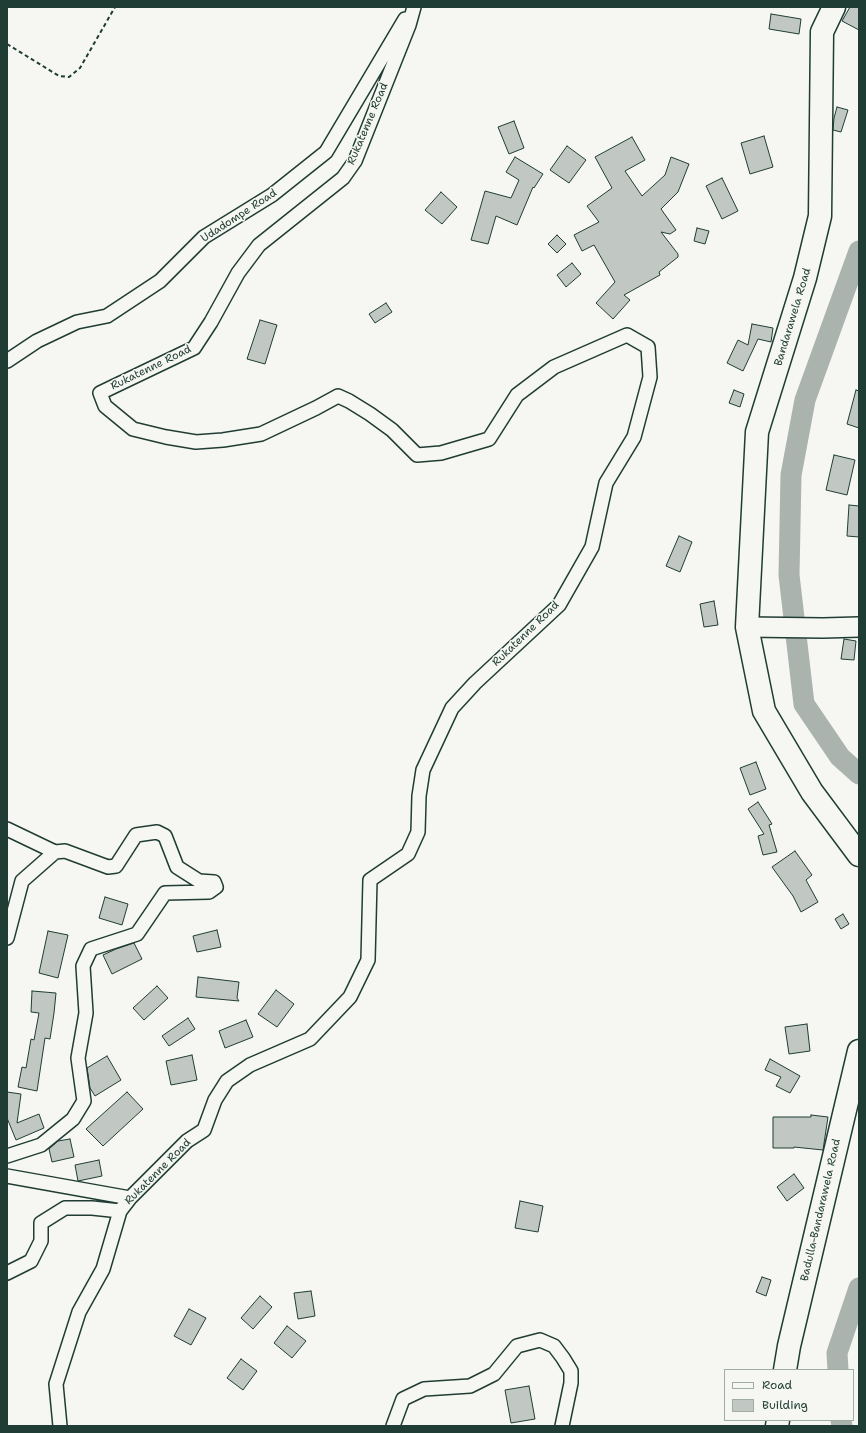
<!DOCTYPE html>
<style>
body{margin:0}
#map{position:relative;width:866px;height:1433px;overflow:hidden;background:#f6f6f2;font-family:"Shantell Sans",sans-serif}
canvas{display:block}
.frame{position:absolute;inset:0;border:8px solid #1f3d34;pointer-events:none}
.legend{position:absolute;left:724px;top:1369px;width:130px;height:52px;box-sizing:border-box;background:#f6f6f2;border:1px solid #a0aca6;margin:0;padding:5px 7px;list-style:none;font-size:12px;color:#1f3d34}
.legend li{display:flex;align-items:center;gap:8px;height:20px}
.legend b{width:20px;border:1px solid #a0aca6}
</style>
<div id="map">
<canvas width="866" height="1433"></canvas>
<div class="frame"></div>
<ul class="legend">
<li><b style="height:5px;background:#f6f6f2"></b>Road</li>
<li><b style="height:11px;background:#c1c8c3"></b>Building</li>
</ul>
</div>
<script>
const g = document.querySelector('canvas').getContext('2d');
g.lineJoin = 'round';
function toPath(rows) {
  const path = new Path2D();
  for (const r of rows) {
    path.moveTo(r[0], r[1]);
    for (let i = 2; i < r.length; i += 2) path.lineTo(r[i], r[i + 1]);
  }
  return path;
}
function trace(path, color, width, dash) {
  g.strokeStyle = color;
  g.lineWidth = width;
  g.lineCap = dash ? 'butt' : 'round';
  g.setLineDash(dash || []);
  g.stroke(path);
}
function fillPath(path, color) {
  g.fillStyle = color;
  g.fill(path, 'evenodd');
}
function label(font, color, halo, rows, align = 'center') {
  g.font = font + ' "Shantell Sans",sans-serif';
  g.lineWidth = 3;
  g.setLineDash([]);
  g.textBaseline = 'middle';
  g.strokeStyle = halo;
  g.fillStyle = color;
  for (const [text, x, y, turn = 0] of rows) {
    g.save();
    g.translate(x, y);
    g.rotate((+turn || 0) * Math.PI / 180);
    g.textAlign = isNaN(turn) ? turn : align;
    if (halo) g.strokeText(text, 0, 0);
    g.fillText(text, 0, 0);
    g.restore();
  }
}
trace(toPath([
 [859,251,805,400,791,475,789,575,804,704,840,757,859,774],
 [838,1370,837,1353,859,1288],
 [841,1420,842,1426]
]), '#aab3ae', 21);
const building = toPath([
 [850,7,859,7,859,30,842,21,850,7],
 [771,14,801,19,799,34,769,29,771,14],
 [837,107,848,110,841,132,833,130,834,118,837,107],
 [514,121,524,148,509,154,498,127,514,121],
 [764,136,773,167,750,174,741,143,764,136],
 [632,137,645,160,625,171,642,196,665,175,671,157,689,164,678,192,661,209,676,230,670,234,661,232,678,254,678,257,659,272,660,275,624,295,630,300,613,319,596,303,615,282,594,245,582,251,574,235,599,222,587,206,612,188,595,157,632,137],
 [567,146,586,160,569,183,550,170,567,146],
 [515,157,543,174,534,188,533,187,517,225,496,216,488,244,471,240,485,191,511,198,519,180,506,172,515,157],
 [722,178,738,211,722,219,706,186,722,178],
 [441,192,457,207,442,224,425,210,441,192],
 [697,228,709,231,705,244,694,241,697,228],
 [557,235,566,244,557,253,548,244,557,235],
 [572,263,581,274,566,287,557,275,572,263],
 [386,303,392,312,375,323,369,314,386,303],
 [260,320,277,325,265,364,247,359,260,320],
 [752,324,773,328,771,342,758,339,743,371,727,363,738,340,748,345,752,324],
 [734,390,744,394,740,407,729,403,734,390],
 [856,390,859,391,859,428,847,424,856,390],
 [834,455,855,460,847,495,826,490,834,455],
 [849,505,859,506,859,537,847,536,849,505],
 [679,536,692,542,680,572,666,566,679,536],
 [714,601,718,625,704,627,700,604,714,601],
 [844,639,856,641,854,660,841,659,844,639],
 [756,762,766,789,750,795,740,768,756,762],
 [758,802,772,824,769,825,777,852,763,855,758,836,764,834,748,809,758,802],
 [795,851,812,875,806,880,818,902,801,912,793,896,772,867,795,851],
 [105,897,128,904,122,925,99,918,105,897],
 [843,914,849,924,841,929,835,919,843,914],
 [217,930,221,947,197,952,193,936,217,930],
 [48,931,68,935,58,978,39,973,48,931],
 [134,943,142,959,112,974,103,955,116,949,134,943],
 [198,977,239,982,237,998,239,1001,196,997,198,977],
 [157,986,168,998,144,1020,133,1008,157,986],
 [276,990,294,1004,277,1027,258,1014,276,990],
 [32,991,56,993,54,1013,50,1039,45,1038,37,1091,18,1087,22,1067,26,1068,31,1039,34,1040,39,1013,31,1012,32,991],
 [188,1018,195,1029,169,1046,162,1036,188,1018],
 [246,1020,253,1037,225,1048,219,1031,246,1020],
 [807,1024,810,1051,789,1054,785,1027,807,1024],
 [192,1055,197,1080,171,1085,166,1061,192,1055],
 [107,1056,121,1080,95,1096,90,1088,87,1068,107,1056],
 [770,1059,800,1076,790,1093,776,1086,781,1077,765,1070,770,1059],
 [7,1092,21,1094,17,1123,39,1114,44,1128,16,1140,7,1118,7,1092],
 [127,1092,143,1109,103,1146,86,1129,127,1092],
 [811,1115,828,1117,823,1150,794,1147,794,1148,773,1148,773,1117,811,1117,811,1115],
 [70,1139,74,1157,52,1162,49,1149,58,1141,70,1139],
 [99,1160,102,1176,78,1181,75,1165,99,1160],
 [794,1174,804,1188,787,1201,777,1187,794,1174],
 [520,1201,543,1206,538,1232,515,1228,520,1201],
 [762,1277,771,1280,766,1296,756,1292,762,1277],
 [311,1291,315,1316,298,1319,294,1293,311,1291],
 [260,1296,272,1307,253,1329,241,1318,260,1296],
 [189,1309,206,1318,191,1345,174,1336,189,1309],
 [287,1326,306,1341,292,1358,274,1343,287,1326],
 [241,1359,257,1371,243,1390,227,1378,241,1359],
 [529,1386,535,1419,511,1423,505,1390,529,1386]
]);
fillPath(building, '#c1c8c3');
trace(building, '#1f3d34', 1);
const street = toPath([
 [7,361,37,341,77,322,107,316,160,281,204,237,272,195,326,152,405,19],
 [7,829,55,852],
 [7,938,22,881,55,852,65,851,108,867,116,866,136,835,157,832,165,836,177,867,199,881,214,882,216,887,209,892,165,893,137,934,91,949,83,966,86,1013,78,1058,84,1101,73,1119,41,1145,7,1156],
 [7,1176,130,1198],
 [7,1273,31,1261,41,1241,41,1223,65,1208,92,1208,120,1211],
 [60,1426,56,1384,79,1312,103,1269,120,1211,130,1198,187,1141,204,1130,215,1100,227,1081,250,1065,310,1039,350,997,368,960,370,880,408,854,418,832,419,796,423,770,452,708,475,683,559,605,592,547,606,483,634,437,650,377,648,347,627,335,554,367,517,395,489,439,441,453,417,455,392,430,370,414,349,401,338,396,316,408,261,434,223,440,196,442,166,437,133,429,105,406,100,393,194,348,211,322,238,273,259,245,343,178,355,161,409,25,414,7],
 [393,1426,403,1399,424,1389,470,1386,494,1374,517,1346,540,1340,554,1346,563,1358,571,1371,571,1383,562,1426]
]);
const secondary = toPath([
 [747,627,823,628,859,627]
]);
const highway = toPath([
 [834,7,822,32,820,216,805,278,757,432,747,627,764,711,812,792,859,855],
 [785,1370,789,1346,859,1051],
 [777,1426,778,1420]
]);
trace(street, '#1f3d34', 16);
trace(secondary, '#1f3d34', 22);
trace(highway, '#1f3d34', 25);
trace(toPath([
 [7,44,59,76,69,77,80,68,115,7]
]), '#1f3d34', 2, [4, 3]);
trace(street, '#f6f6f2', 13);
trace(secondary, '#f6f6f2', 19);
trace(highway, '#f6f6f2', 22);
label('11px', '#1f3d34', '#f6f6f2', [
 ["Rukatenne Road",368,124,-67],
 ["Udadompe Road",239,216,-33],
 ["Bandarawela Road",793,317,-73],
 ["Rukatenne Road",151,368,-26],
 ["Rukatenne Road",526,634,-44],
 ["Rukatenne Road",158,1172,-45],
 ["Badulla-Bandarawela Road",821,1210,-77]
]);
</script>
